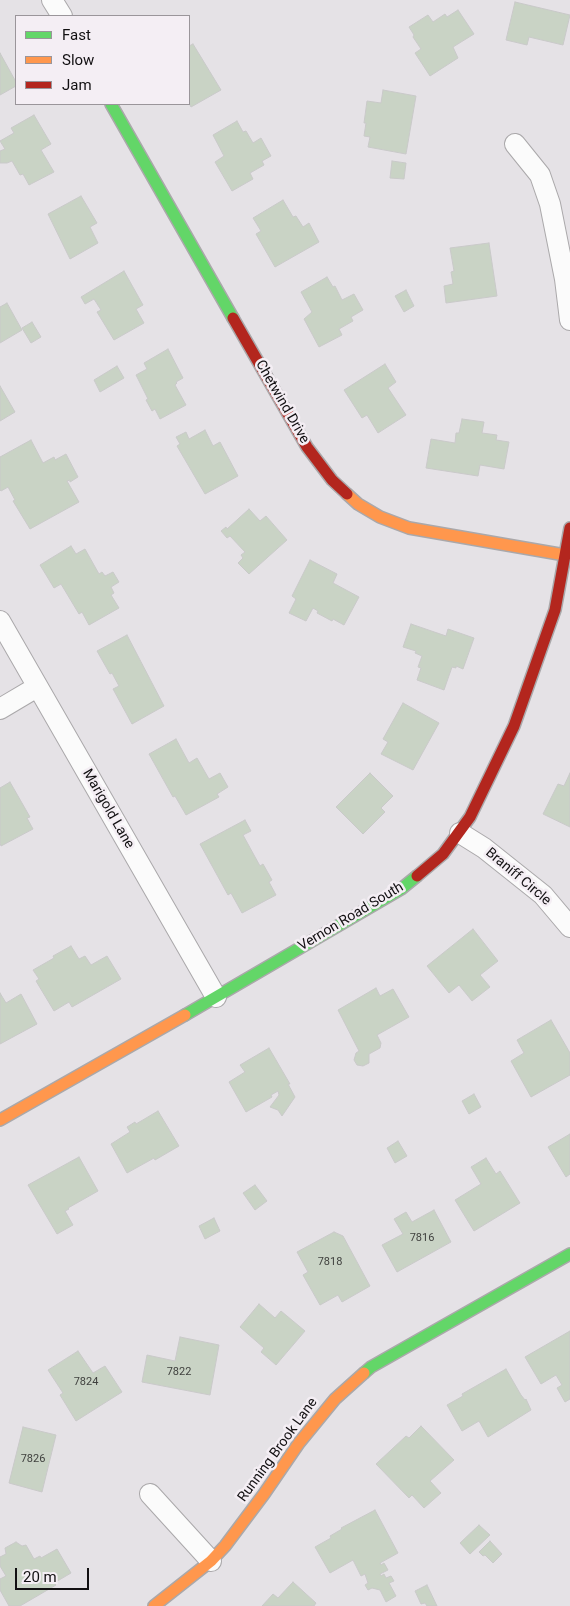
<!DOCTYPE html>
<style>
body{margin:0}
#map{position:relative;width:570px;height:1606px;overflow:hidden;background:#e5e2e6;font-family:Roboto,sans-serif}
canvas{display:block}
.legend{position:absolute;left:15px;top:15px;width:175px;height:90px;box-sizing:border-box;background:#f4eef4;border:1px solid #9a959a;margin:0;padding:6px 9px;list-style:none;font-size:15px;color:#121012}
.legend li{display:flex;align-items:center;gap:10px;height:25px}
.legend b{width:25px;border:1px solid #9a959a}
.scale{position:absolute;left:15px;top:1568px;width:74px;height:22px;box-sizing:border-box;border:2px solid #121012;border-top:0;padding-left:6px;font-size:15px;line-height:18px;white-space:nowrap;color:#121012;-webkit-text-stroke:4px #f4eef4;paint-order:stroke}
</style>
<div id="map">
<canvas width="570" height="1606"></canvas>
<ul class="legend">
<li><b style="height:6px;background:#63d668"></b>Fast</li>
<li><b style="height:6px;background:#ff974d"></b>Slow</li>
<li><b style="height:6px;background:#b3261e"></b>Jam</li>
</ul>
<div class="scale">20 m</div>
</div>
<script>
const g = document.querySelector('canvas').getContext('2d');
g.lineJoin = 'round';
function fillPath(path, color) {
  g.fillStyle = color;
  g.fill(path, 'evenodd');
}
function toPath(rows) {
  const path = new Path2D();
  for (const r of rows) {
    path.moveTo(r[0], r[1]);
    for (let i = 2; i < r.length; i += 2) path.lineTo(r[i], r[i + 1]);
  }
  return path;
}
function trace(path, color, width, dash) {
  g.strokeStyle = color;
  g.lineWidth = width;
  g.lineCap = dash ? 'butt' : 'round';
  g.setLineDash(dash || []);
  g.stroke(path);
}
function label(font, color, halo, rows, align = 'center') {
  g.font = font + ' Roboto,sans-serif';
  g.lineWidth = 5;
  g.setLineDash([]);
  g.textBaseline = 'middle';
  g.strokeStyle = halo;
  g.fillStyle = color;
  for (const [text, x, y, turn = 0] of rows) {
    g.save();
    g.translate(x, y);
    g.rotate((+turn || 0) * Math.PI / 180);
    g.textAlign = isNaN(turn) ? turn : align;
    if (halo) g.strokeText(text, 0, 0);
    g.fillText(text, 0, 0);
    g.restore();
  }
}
const building = toPath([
 [515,2,570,15,563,45,529,37,527,45,506,40,515,2],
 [458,10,474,34,453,47,458,58,430,76,415,53,421,49,413,37,414,35,409,27,428,15,433,22,445,14,447,17,458,10],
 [193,44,221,90,191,107,189,103,189,46,193,44],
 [0,53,16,82,16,86,0,95,0,53],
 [383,90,416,96,406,154,368,147,370,137,364,136,366,123,364,123,367,101,381,103,383,90],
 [34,115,51,144,41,150,54,172,29,185,23,174,20,175,12,161,7,163,0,163,0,151,5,149,0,141,14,133,11,128,34,115],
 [237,121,243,132,246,131,253,143,261,138,271,156,262,161,264,165,250,173,253,179,232,191,215,162,224,156,213,135,237,121],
 [392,161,406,163,404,179,390,178,392,161],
 [81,196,97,223,90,227,98,243,70,259,48,214,81,196],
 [283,200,293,217,296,216,303,227,309,223,319,242,275,267,256,234,261,231,253,218,283,200],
 [489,243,497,296,446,303,444,286,453,284,451,272,454,271,450,248,489,243],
 [124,271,143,305,136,309,144,323,114,340,97,312,101,310,94,299,85,304,81,297,124,271],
 [327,277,333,287,335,286,342,300,354,294,363,310,351,317,353,321,339,329,342,335,319,347,304,319,312,312,301,292,327,277],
 [406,290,414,306,404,312,395,296,406,290],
 [7,303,22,330,0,343,0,307,7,303],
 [32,322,41,337,31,343,22,328,32,322],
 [168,349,183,378,176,382,177,383,175,385,186,405,160,419,155,409,152,411,146,400,148,399,136,375,147,369,144,363,168,349],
 [385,364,396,382,388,388,406,415,378,433,367,415,362,418,344,390,385,364],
 [117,366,124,378,100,392,94,380,117,366],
 [0,386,15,412,0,421,0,386],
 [462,419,484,422,482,433,497,435,496,440,509,442,504,469,480,465,478,476,426,468,431,439,455,443,456,433,459,433,462,419],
 [205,430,213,446,220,442,238,476,205,494,177,446,180,444,176,437,186,432,189,439,205,430],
 [31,440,43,463,54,457,55,460,66,454,78,477,70,482,70,480,67,481,79,502,30,529,13,501,15,500,8,487,1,491,0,490,0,457,31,440],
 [249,509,260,521,266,516,287,540,249,574,238,563,243,558,241,555,245,552,230,536,227,538,221,531,226,527,227,529,249,509],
 [71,546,76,554,85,549,99,574,102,572,105,576,113,572,119,582,111,587,114,593,111,595,119,608,89,625,82,612,79,614,61,584,54,588,40,565,71,546],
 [310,560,337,574,333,583,359,597,344,625,333,619,332,621,317,613,318,611,313,608,306,621,289,613,296,599,292,596,310,560],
 [411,624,446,636,448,629,474,638,463,669,456,666,456,668,452,667,444,690,417,680,421,668,418,667,422,656,415,653,416,651,403,647,411,624],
 [127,635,164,706,132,724,113,689,119,686,112,673,110,674,97,651,127,635],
 [403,703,439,723,413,770,381,754,388,742,383,739,403,703],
 [176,739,189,763,197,758,209,779,220,773,228,787,217,794,219,797,186,815,175,796,173,797,149,754,176,739],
 [370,773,393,796,381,808,385,812,363,834,336,807,370,773],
 [570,773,570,827,543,814,558,784,564,786,570,773],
 [10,782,30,817,27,818,33,829,1,846,0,843,0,788,10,782],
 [245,820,251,831,243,835,260,866,263,864,272,880,269,882,276,895,242,913,231,893,228,895,200,844,245,820],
 [473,929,498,961,480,975,490,987,472,1001,459,985,449,993,427,966,473,929],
 [71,946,79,959,85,956,91,965,107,956,121,979,72,1007,69,1002,54,1011,36,981,39,979,33,970,54,958,53,956,71,946],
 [376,988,380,996,393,989,409,1017,377,1035,381,1043,380,1048,369,1054,369,1063,363,1066,357,1065,354,1060,356,1053,359,1051,338,1010,376,988],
 [0,993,6,1003,21,994,37,1024,0,1044,0,993],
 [551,1020,570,1053,570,1075,531,1097,511,1061,524,1053,517,1040,551,1020],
 [269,1048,290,1084,288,1084,295,1097,282,1116,278,1110,270,1107,279,1095,278,1091,271,1095,272,1097,246,1112,229,1082,245,1072,240,1065,269,1048],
 [474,1094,481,1107,469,1114,462,1101,474,1094],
 [158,1111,179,1146,155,1160,154,1158,127,1173,111,1144,130,1132,127,1127,135,1122,136,1124,158,1111],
 [570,1134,570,1174,566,1177,548,1147,570,1134],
 [398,1141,407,1156,395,1163,387,1148,398,1141],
 [79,1157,98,1191,68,1208,69,1209,65,1211,73,1225,57,1234,28,1185,79,1157],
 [486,1158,496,1174,500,1171,520,1203,474,1231,455,1200,481,1184,471,1167,486,1158],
 [255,1185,267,1201,255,1210,243,1193,255,1185],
 [434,1210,451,1242,397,1272,382,1245,403,1234,394,1219,406,1212,412,1222,434,1210],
 [214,1218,220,1231,205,1239,199,1226,214,1218],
 [334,1232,343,1236,370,1286,342,1302,338,1295,320,1305,303,1275,308,1272,297,1252,334,1232],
 [259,1304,275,1318,281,1311,305,1331,276,1365,261,1352,264,1348,240,1327,259,1304],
 [570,1331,570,1399,565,1402,557,1388,562,1385,556,1375,541,1384,525,1357,570,1331],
 [180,1337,219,1345,210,1395,142,1382,147,1355,175,1361,180,1337],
 [78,1351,93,1373,105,1366,122,1392,76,1421,60,1395,63,1393,48,1370,78,1351],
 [506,1369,521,1395,525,1400,526,1399,531,1410,488,1437,479,1421,462,1431,447,1405,463,1396,462,1394,506,1369],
 [421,1426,454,1460,430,1481,441,1493,424,1508,412,1495,409,1498,376,1464,406,1436,409,1438,421,1426],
 [23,1427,56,1435,42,1492,9,1483,23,1427],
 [375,1510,398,1553,380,1563,381,1565,384,1563,388,1570,380,1574,381,1576,384,1574,386,1578,391,1576,394,1581,389,1583,396,1596,386,1602,380,1590,372,1588,368,1590,365,1585,368,1583,365,1574,361,1576,353,1560,330,1573,315,1547,331,1538,330,1536,342,1529,341,1528,375,1510],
 [479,1525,490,1535,470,1554,460,1543,479,1525],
 [490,1541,502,1554,493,1563,485,1555,483,1556,479,1552,490,1541],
 [16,1542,22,1546,26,1545,34,1559,40,1556,41,1558,57,1549,71,1573,54,1583,56,1585,20,1606,9,1606,0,1590,0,1579,6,1576,0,1566,0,1557,6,1554,5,1548,16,1542],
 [293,1582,316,1603,314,1606,262,1606,273,1594,278,1598,293,1582],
 [427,1585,437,1606,427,1606,425,1603,421,1604,415,1591,427,1585]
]);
fillPath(building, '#c9d3c5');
trace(building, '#c9c9c9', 1);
const street = toPath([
 [52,0,62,16],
 [515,144,540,175,550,204,565,279,570,320],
 [0,621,216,997],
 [0,709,37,687],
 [460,833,484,848,543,895,570,927],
 [150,1494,211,1561]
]);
const fast = toPath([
 [111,104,233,318],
 [185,1015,401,889,417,876],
 [364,1373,371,1367,570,1254]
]);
const slow = toPath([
 [347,494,358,504,380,517,409,528,565,555],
 [0,1120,185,1015],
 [154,1606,211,1561,225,1546,264,1494,299,1443,335,1399,364,1373]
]);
const jam = toPath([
 [233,318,307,447,332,480,347,494],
 [417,876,443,854,470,817,514,726,555,610,570,528]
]);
trace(street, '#aaa8aa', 22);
trace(fast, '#aaa8aa', 14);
trace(slow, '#aaa8aa', 14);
trace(jam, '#aaa8aa', 14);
trace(street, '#fbfbfb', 20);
trace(fast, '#63d668', 11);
trace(slow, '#ff974d', 11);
trace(jam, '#b3261e', 11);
label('11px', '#40413f', null, [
 ["7816",422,1238],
 ["7818",330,1262],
 ["7822",179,1372],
 ["7824",86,1382],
 ["7826",33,1459]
]);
label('14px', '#121012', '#f4eef4', [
 ["Chetwind Drive",282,402,60],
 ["Marigold Lane",108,809,60],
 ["Braniff Circle",518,877,40],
 ["Vernon Road South",351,917,-31],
 ["Running Brook Lane",278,1450,-54]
]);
</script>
